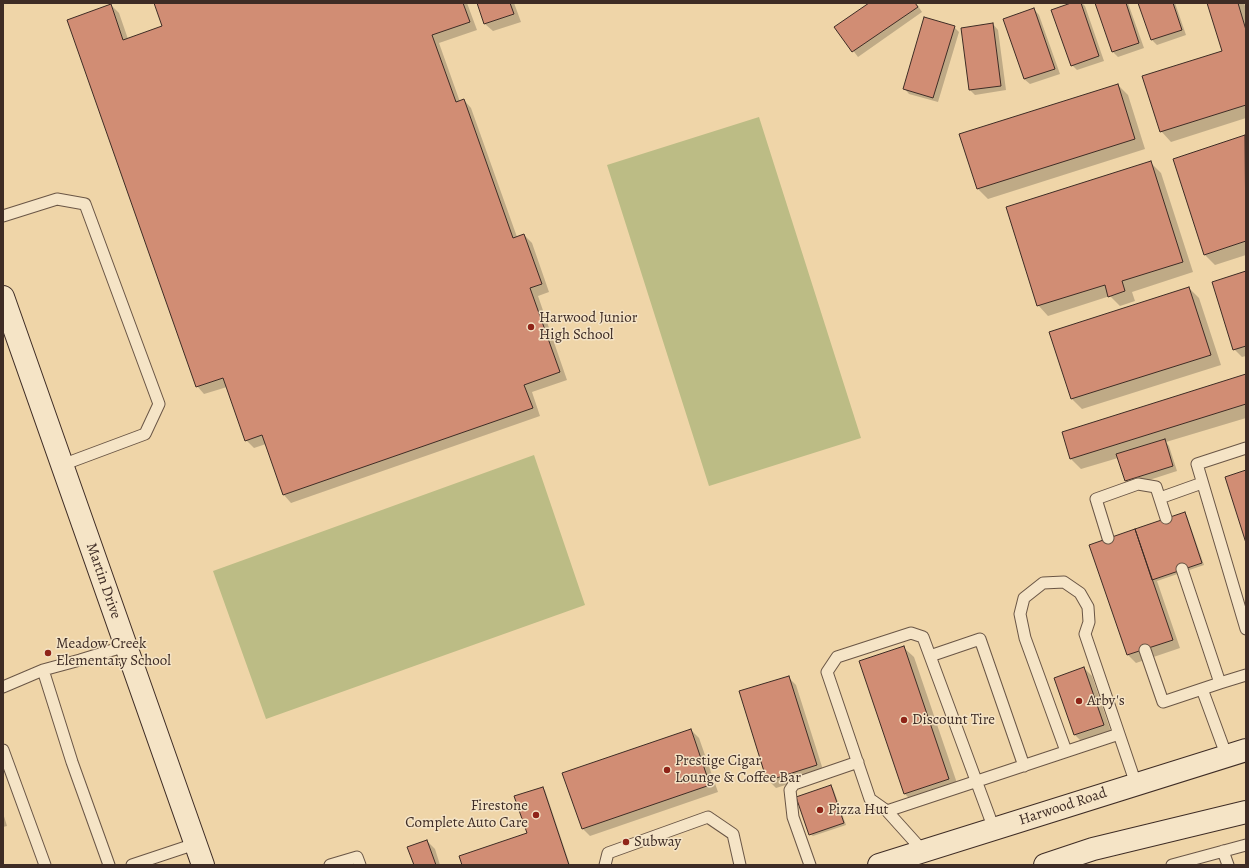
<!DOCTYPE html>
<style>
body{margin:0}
#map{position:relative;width:1249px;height:868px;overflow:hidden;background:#efd5a8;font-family:Alegreya,serif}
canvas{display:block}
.frame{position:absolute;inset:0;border:4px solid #3e2c25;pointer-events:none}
</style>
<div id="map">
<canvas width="1249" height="868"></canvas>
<div class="frame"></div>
</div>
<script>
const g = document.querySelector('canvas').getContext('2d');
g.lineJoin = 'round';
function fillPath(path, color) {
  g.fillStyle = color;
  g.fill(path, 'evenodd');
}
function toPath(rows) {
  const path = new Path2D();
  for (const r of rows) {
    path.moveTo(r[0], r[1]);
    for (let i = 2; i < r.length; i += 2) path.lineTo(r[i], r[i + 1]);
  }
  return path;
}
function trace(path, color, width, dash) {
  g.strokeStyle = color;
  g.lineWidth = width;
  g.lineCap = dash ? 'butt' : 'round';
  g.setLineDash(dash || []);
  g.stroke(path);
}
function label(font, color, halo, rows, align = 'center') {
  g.font = font + ' Alegreya,serif';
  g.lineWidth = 3;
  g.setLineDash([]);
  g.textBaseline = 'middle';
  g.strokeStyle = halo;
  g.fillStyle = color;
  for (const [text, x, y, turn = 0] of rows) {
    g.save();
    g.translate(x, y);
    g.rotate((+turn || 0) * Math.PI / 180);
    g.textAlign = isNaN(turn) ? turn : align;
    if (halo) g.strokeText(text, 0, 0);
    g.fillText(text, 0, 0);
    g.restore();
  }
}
fillPath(toPath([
 [759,117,861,438,709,486,607,165],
 [534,455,585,605,266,719,213,571]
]), '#bcbc85');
fillPath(toPath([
 [155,3,467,3,477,30,439,43,460,102,464,100,471,108,517,237,524,235,532,243,549,292,538,296,567,380,532,392,540,416,291,503,284,495,266,444,254,448,246,440,227,387,204,394,197,386,111,5,119,13,128,39,163,26],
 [478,3,514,3,521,22,493,31,485,24],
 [871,3,916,3,922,12,858,57,836,28],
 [1074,3,1082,3,1085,6,1104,61,1077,70,1072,65],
 [1096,3,1128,3,1144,48,1118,57,1113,52],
 [1139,3,1175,3,1186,35,1157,45,1152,40],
 [1208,3,1244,3,1246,9,1246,118,1171,142,1161,131,1223,52],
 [1034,9,1039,15,1060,74,1030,84,1024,79],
 [993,24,998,30,1006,90,975,95,970,90],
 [954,27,959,32,938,102,909,94,904,88],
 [1118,85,1128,95,1145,149,988,199,978,189],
 [1245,136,1246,255,1215,265,1205,255],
 [1151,163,1161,173,1193,272,1132,292,1135,301,1120,306,1110,296,1048,316,1038,305],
 [1246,272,1246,356,1242,357,1234,349],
 [1189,288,1199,298,1221,365,1082,409,1072,399,1050,332],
 [1246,375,1246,418,1166,442,1169,446,1177,471,1131,486,1126,481,1118,458,1081,469,1071,459,1063,433],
 [1185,513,1187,516,1204,565,1157,581,1180,648,1136,663,1128,655,1091,545],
 [903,647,914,657,959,789,915,804,905,794],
 [1084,668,1092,676,1111,732,1082,742,1074,734],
 [788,677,796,685,824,773,776,788,768,780],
 [691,730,699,738,718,792,590,836,582,828],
 [831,786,833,788,846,825,813,836,810,834],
 [543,788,545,790,570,865,463,865,528,834],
 [3,813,7,826,3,827],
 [427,841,435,849,440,865,415,865]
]), '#0003');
const building = toPath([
 [154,3,463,3,470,22,432,35,456,102,464,99,513,238,524,234,542,284,530,288,560,372,524,385,533,408,283,495,262,435,245,441,223,378,196,387,67,20,111,4,123,40,162,26,154,3],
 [477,3,510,3,514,14,484,24,477,3],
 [869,3,915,3,918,7,852,52,834,27,869,3],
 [1071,3,1081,3,1099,56,1071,66,1051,10,1071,3],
 [1095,3,1126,3,1139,43,1112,52,1095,3],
 [1138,3,1173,3,1182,30,1151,40,1138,3],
 [1207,3,1238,3,1246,30,1246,105,1160,132,1142,76,1222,51,1207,3],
 [1034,8,1055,69,1024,79,1003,19,1034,8],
 [924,17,955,26,933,98,903,89,924,17],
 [993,23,1001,86,969,90,961,28,993,23],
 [1118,84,1135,139,977,189,959,134,1118,84],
 [1245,135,1246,241,1204,255,1173,159,1245,135],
 [1151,161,1183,262,1122,281,1125,291,1108,297,1105,285,1037,306,1006,207,1151,161],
 [1246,271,1246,346,1233,350,1212,282,1246,271],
 [1189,287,1211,355,1071,399,1049,332,1189,287],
 [1246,374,1246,404,1070,459,1062,432,1246,374],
 [1165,439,1173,466,1125,481,1116,454,1165,439],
 [1246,470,1246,543,1225,477,1246,470],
 [1185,512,1202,563,1152,580,1135,529,1185,512],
 [1135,529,1173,640,1127,655,1089,545,1135,529],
 [904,646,949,779,904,794,859,661,904,646],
 [1084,667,1104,725,1074,735,1054,678,1084,667],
 [789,676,817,765,767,781,739,691,789,676],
 [691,729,710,785,582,829,562,773,691,729],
 [831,785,844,823,809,835,796,797,831,785],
 [543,787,569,865,462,865,459,856,527,833,514,796,543,787],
 [427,840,436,865,414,865,407,847,427,840]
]);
fillPath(building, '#d18d74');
trace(building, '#3e2c25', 1);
const lane = toPath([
 [3,216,57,199,85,204,159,404,145,434,62,465],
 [1246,448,1197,464,1246,629],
 [1160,498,1202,483],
 [1108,538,1096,499,1138,484,1156,487,1166,518],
 [1182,569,1220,683],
 [1145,650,1163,702,1220,683,1246,675],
 [930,656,980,639,1024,766],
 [3,687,43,670],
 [1202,689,1227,757],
 [3,750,45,865],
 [1066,751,1025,638,1020,614,1024,598,1043,583,1064,582,1080,593,1088,607,1089,622,1085,634,1136,784],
 [887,811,870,799,827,672,837,657,911,633,923,637,994,829],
 [923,851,887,811,1119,734],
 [1223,851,1228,865],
 [109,865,72,762,43,670,80,660,126,646],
 [132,865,195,844],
 [330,865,357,857,360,865],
 [605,865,608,853,708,817,733,834,740,865],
 [810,865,793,817,790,790,794,784,858,762],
 [1172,865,1246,845]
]);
const secondary = toPath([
 [3,297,203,865],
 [879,865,1246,750],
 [1045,865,1093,849,1246,812]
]);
trace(lane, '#6a5646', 13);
trace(secondary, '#3e2c25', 24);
trace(lane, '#f5e4c6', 11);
trace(secondary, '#f5e4c6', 22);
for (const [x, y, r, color] of [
 [531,327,4,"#8f2418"],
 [48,653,4,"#8f2418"],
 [1079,701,4,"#8f2418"],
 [904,720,4,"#8f2418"],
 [667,770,4,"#8f2418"],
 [820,810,4,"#8f2418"],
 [536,815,4,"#8f2418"],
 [626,842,4,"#8f2418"]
]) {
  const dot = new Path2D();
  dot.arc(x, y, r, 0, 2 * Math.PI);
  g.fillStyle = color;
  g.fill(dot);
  trace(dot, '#f5e4c6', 1.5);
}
label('15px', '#3e2c25', '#f5e4c6', [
 ["Harwood Junior",539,318],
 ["High School",539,335],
 ["Meadow Creek",56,644],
 ["Elementary School",56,661],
 ["Arby's",1087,701],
 ["Discount Tire",912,720],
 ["Prestige Cigar",675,761],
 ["Lounge & Coffee Bar",675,778],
 ["Firestone",528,806,"right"],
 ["Complete Auto Care",528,823,"right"],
 ["Pizza Hut",828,810],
 ["Subway",634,842]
], 'left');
label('15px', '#3e2c25', '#f5e4c6', [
 ["Martin Drive",103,581,71],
 ["Harwood Road",1063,807,-18]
]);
</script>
